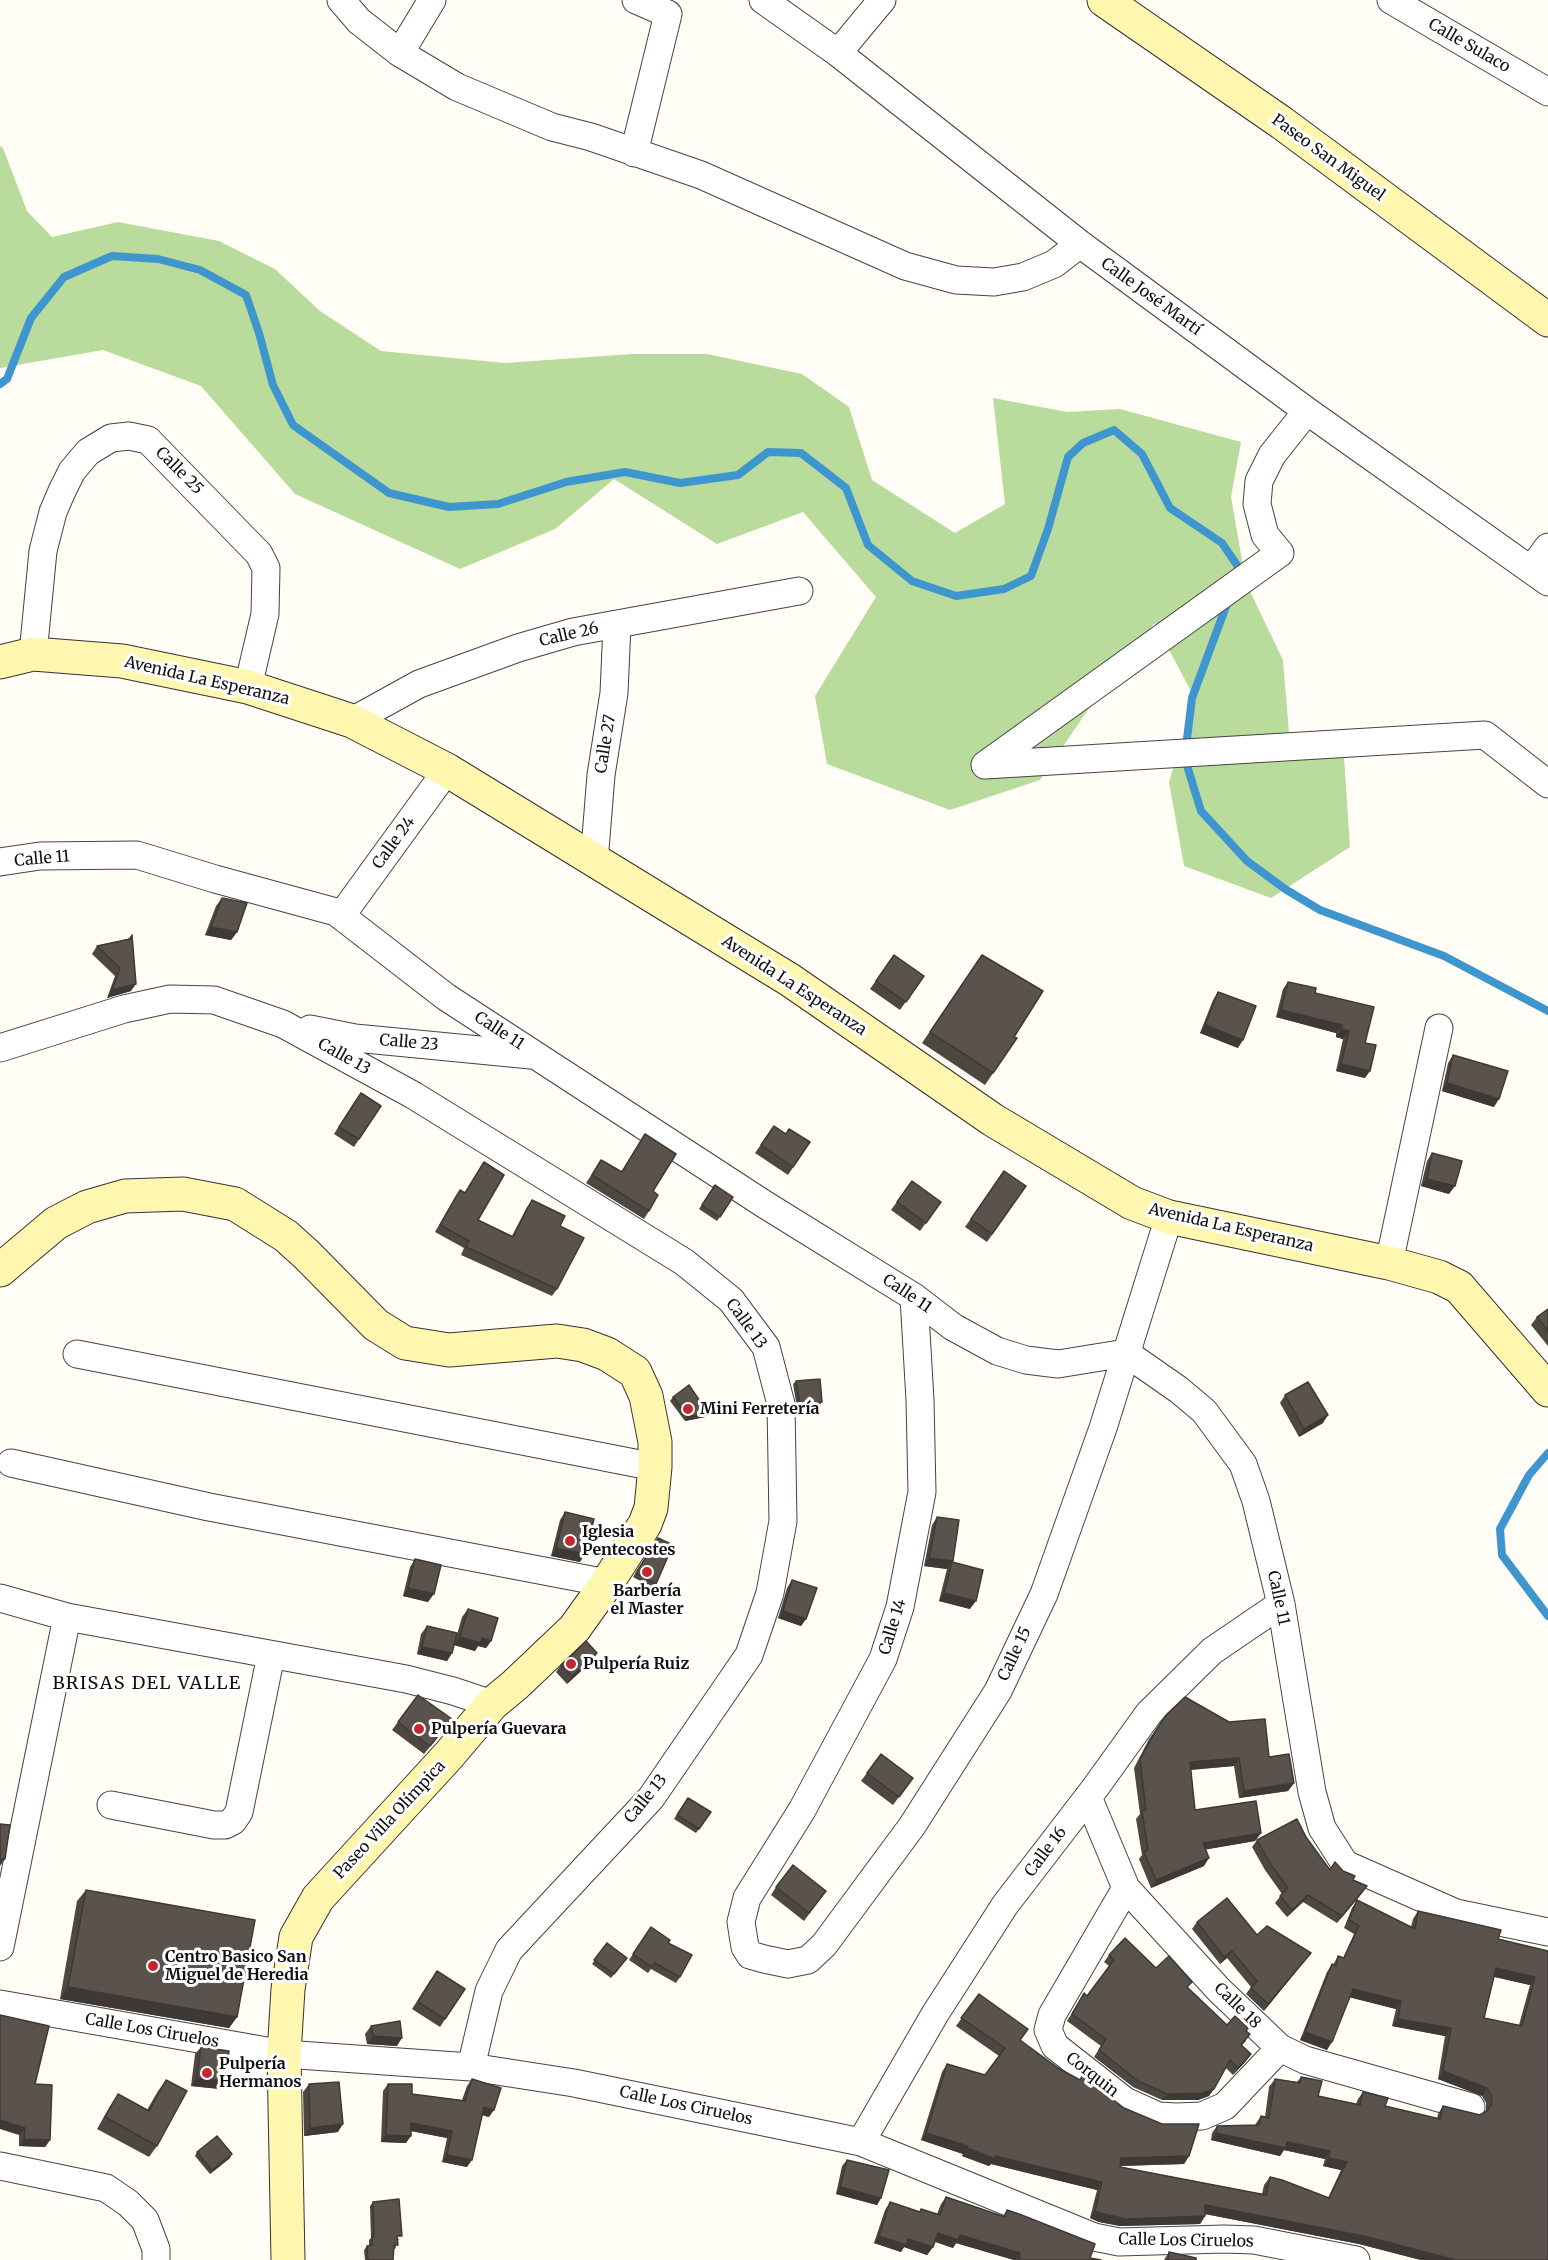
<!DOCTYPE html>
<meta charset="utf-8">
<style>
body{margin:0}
canvas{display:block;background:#fffdf5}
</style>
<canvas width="1548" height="2260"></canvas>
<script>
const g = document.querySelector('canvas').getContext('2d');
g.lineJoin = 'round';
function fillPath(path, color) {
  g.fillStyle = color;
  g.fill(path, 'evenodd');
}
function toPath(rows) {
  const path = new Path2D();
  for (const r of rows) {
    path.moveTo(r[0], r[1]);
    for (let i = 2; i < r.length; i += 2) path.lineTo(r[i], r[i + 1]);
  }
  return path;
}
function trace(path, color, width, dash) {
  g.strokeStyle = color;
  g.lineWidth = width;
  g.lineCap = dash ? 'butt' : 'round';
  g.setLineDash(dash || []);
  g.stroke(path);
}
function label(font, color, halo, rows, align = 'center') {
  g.font = font + ' Merriweather,serif';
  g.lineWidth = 6;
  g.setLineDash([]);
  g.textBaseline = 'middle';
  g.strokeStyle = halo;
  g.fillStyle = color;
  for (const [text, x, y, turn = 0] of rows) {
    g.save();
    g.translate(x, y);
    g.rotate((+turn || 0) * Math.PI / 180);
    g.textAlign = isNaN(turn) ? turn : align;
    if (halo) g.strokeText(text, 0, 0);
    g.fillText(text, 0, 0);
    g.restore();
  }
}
fillPath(toPath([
 [0,146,3,148,27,211,52,237,118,222,219,241,275,269,320,311,381,351,505,363,632,354,707,354,802,374,849,407,872,480,955,533,1005,504,993,398,1067,412,1120,409,1241,442,1231,497,1246,583,1283,660,1289,733,1344,757,1350,847,1271,898,1184,866,1169,782,1195,699,1155,623,1094,701,1040,780,950,810,827,764,815,696,876,597,803,512,717,544,614,479,555,529,460,569,295,494,201,386,103,350,0,368]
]), '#b9dc9c');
trace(toPath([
 [0,384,7,379,31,318,64,277,112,256,158,259,200,270,246,295,259,333,273,385,293,425,389,493,449,507,498,504,566,482,625,472,680,483,738,475,768,452,801,453,846,488,868,545,912,581,956,596,1004,589,1031,576,1048,529,1068,457,1083,443,1114,430,1142,454,1170,508,1222,543,1241,571,1240,574],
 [1186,747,1192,698,1228,601],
 [1185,759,1201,811,1247,861,1285,889,1320,910,1444,956,1548,1011],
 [1548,1453,1529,1475,1500,1529,1502,1555,1548,1616]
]), '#3f96cf', 8);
const street = toPath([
 [341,0,359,21,400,53,457,87,552,127,591,137,701,175,905,266,956,280,994,282,1023,277,1054,264,1080,244],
 [763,0,838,53,1080,244,1307,411,1548,582],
 [1391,0,1548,92],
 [400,53,432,0],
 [838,53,882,0],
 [634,153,668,14,636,0],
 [1307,411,1272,455,1259,481,1257,504,1265,535,1280,553,985,765,1485,735,1548,784],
 [1531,570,1548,547],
 [33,654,43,551,53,512,62,491,72,471,88,452,111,438,129,436,148,440,259,554,266,568,265,614,248,687],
 [352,721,419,684,518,648,573,632,799,591],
 [0,862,40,856,137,855,215,879,336,912,446,997,764,1204,914,1297,953,1327,997,1351,1026,1360,1058,1364,1126,1353,1179,1390,1204,1411,1243,1464,1256,1501,1281,1604,1312,1792,1322,1828,1345,1864,1456,1913,1548,1932],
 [594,862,601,775,614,693,617,625],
 [341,916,447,770],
 [310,1029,355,1038,531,1055],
 [0,1048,124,1009,170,999,214,1000,283,1024,413,1095,684,1262,731,1300,766,1347,781,1404,783,1521,770,1593,749,1655,651,1798,509,1950,489,1991,471,2067],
 [1389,1263,1439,1028],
 [914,1297,920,1400,922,1492,900,1607,883,1659,802,1810,747,1898,741,1922,745,1947,750,1955,764,1959,788,1964,808,1960,824,1945,912,1826,998,1691,1044,1594,1103,1428,1169,1217],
 [77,1354,655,1467],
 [11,1463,209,1507,607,1583],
 [0,1598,67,1617,406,1679,453,1691,492,1704],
 [1088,1797,1126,1888,1219,1990,1280,2048,1305,2060,1471,2107],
 [111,1805,214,1825,225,1825,233,1821,239,1812,271,1655],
 [1126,1888,1052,2015,1048,2030,1055,2046,1125,2101,1158,2116,1176,2117,1202,2116,1225,2106,1280,2048],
 [0,1947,67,1617],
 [0,2004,284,2054,471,2067,574,2083,861,2142,1094,2237,1119,2242,1224,2239,1254,2240,1356,2260],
 [861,2142,935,2014,1005,1905,1095,1788,1149,1713,1212,1651,1281,1604],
 [0,2166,106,2188,128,2203,145,2220,156,2249,156,2260]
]);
const secondary = toPath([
 [1104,0,1282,123,1548,320],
 [0,662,33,654,122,661,248,687,352,721,447,770,790,980,993,1120,1132,1203,1169,1217,1389,1263,1439,1277,1459,1287,1548,1390],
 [0,1270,56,1223,87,1207,125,1196,183,1194,235,1204,286,1236,307,1255,376,1325,405,1343,449,1350,557,1341,583,1345,607,1354,635,1372,646,1396,655,1442,655,1467,651,1508,645,1524,607,1583,574,1629,515,1685,492,1704,449,1755,318,1898,296,1937,288,1989,284,2054,288,2260]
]);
trace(street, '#444', 29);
trace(secondary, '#333', 35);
trace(street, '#fff', 27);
trace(secondary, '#fff6b0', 33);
fillPath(toPath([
 [222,898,237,932,231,940,205,935,216,906],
 [132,935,131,991,107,998,115,976,92,954,97,946,128,939],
 [894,955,924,976,900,1010,870,989],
 [982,955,1014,1037,1017,1038,985,1085,922,1043],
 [1288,982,1315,993,1365,1043,1365,1078,1336,1071,1343,1039,1336,1037,1336,1033,1276,1017,1283,989],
 [1218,992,1238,1048,1200,1033,1213,1000],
 [1453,1055,1494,1107,1442,1091,1448,1063],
 [355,1101,381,1106,354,1147,334,1134],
 [774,1126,786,1134,810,1142,788,1175,755,1153],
 [645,1134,653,1191,649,1211,644,1219,586,1183,601,1160,621,1172],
 [1432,1153,1449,1194,1421,1186,1427,1161],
 [1004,1171,1026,1186,987,1242,965,1227],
 [912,1181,941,1202,920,1231,891,1210],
 [715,1185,733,1197,717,1221,699,1209],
 [460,1190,478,1220,512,1236,527,1207,532,1200,560,1226,557,1289,552,1296,461,1255,464,1248,435,1232,455,1197],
 [1548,1309,1548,1346,1531,1325,1537,1317],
 [796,1381,819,1406,797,1408,793,1384],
 [1285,1395,1323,1423,1299,1437,1280,1403],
 [673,1397,708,1413,705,1417,685,1421,670,1401],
 [565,1512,580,1562,551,1556,560,1520],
 [937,1517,953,1562,970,1609,939,1601,947,1569,924,1566,932,1525],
 [658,1538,656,1584,653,1588,633,1577],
 [415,1559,428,1602,403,1596,410,1567],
 [792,1580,806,1619,801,1626,778,1618,787,1588],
 [468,1609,491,1641,486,1648,478,1646,475,1651,454,1645,462,1617],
 [427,1626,452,1653,447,1661,417,1654,421,1634],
 [597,1653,592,1661,567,1684,556,1672,561,1665],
 [418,1695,452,1719,424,1754,392,1730],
 [1166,1715,1269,1757,1294,1783,1288,1791,1239,1798,1234,1766,1191,1770,1195,1810,1261,1833,1255,1841,1206,1849,1204,1866,1151,1888,1139,1859,1142,1855,1136,1819,1140,1814,1134,1768,1149,1739],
 [881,1754,913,1778,893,1805,861,1781],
 [688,1798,711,1812,696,1833,674,1819],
 [1306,1837,1330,1870,1343,1871,1353,1880,1362,1893,1337,1923,1303,1902,1287,1917,1275,1903,1282,1894,1265,1870,1252,1847,1257,1840],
 [776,1887,826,1891,804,1921,771,1895],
 [86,1890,237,2017,229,2028,60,1999,77,1901],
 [1357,1900,1411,1927,1413,1919,1418,1911,1498,1939,1548,1951,1548,2260,1421,2260,1359,2244,1205,2214,1205,2216,1200,2224,1120,2226,1099,2222,1090,2218,1097,2190,991,2164,989,2166,962,2156,963,2154,921,2140,942,2072,947,2064,985,2075,999,2056,956,2026,979,1994,1020,2040,1058,2068,1124,2108,1189,2156,1184,2164,1121,2166,1120,2167,1262,2194,1264,2185,1270,2177,1328,2198,1341,2170,1323,2166,1325,2159,1284,2150,1280,2156,1211,2140,1212,2133,1217,2126,1255,2125,1261,2116,1265,2117,1269,2087,1275,2079,1297,2082,1301,2077,1318,2096,1356,2104,1358,2099,1363,2092,1385,2106,1437,2119,1438,2114,1443,2106,1480,2115,1486,2111,1486,2103,1482,2096,1438,2079,1445,2036,1392,2026,1396,2009,1350,1997,1327,2050,1300,2040,1327,1972,1332,1964,1333,1965,1338,1956,1343,1958,1354,1934,1344,1928,1352,1908],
 [1494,1977,1530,1985,1519,2025,1484,2018],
 [1197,1922,1306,1959,1264,2011,1246,1994,1251,1987,1227,1958,1220,1964,1192,1929],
 [651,1927,668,1943,680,1977,676,1983,651,1969,648,1973,629,1960],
 [607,1943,627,1958,611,1978,592,1964],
 [1109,1955,1156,1968,1188,1988,1227,2025,1246,2031,1246,2041,1242,2045,1251,2054,1246,2061,1233,2075,1226,2068,1209,2096,1198,2100,1162,2100,1133,2087,1094,2057,1101,2046,1067,2021,1084,1993,1087,1996,1109,1966,1104,1962],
 [431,1979,465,1989,440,2027,412,2009],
 [371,2026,397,2046,367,2044,365,2034],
 [201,2047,225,2081,220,2089,191,2086,195,2054],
 [472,2079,489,2117,482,2115,467,2167,442,2162,447,2138,411,2131,406,2143,381,2142,383,2091,388,2084,412,2094,462,2100,467,2086],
 [166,2080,157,2146,149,2157,97,2129,110,2106,118,2094,147,2110,158,2091],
 [35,2084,50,2140,45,2147,19,2146,19,2135],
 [309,2084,338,2132,304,2136,303,2092],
 [197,2152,230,2158,210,2174,195,2156],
 [847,2160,881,2198,877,2205,836,2194,842,2166],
 [946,2197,1003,2216,1007,2210,1090,2258,1101,2260,1014,2260,956,2243,953,2248,935,2241,933,2247,927,2255,904,2247,901,2252,874,2243,885,2210,890,2202,919,2212,921,2209,937,2214,941,2204],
 [373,2202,399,2240,398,2240,395,2249,394,2249,393,2260,365,2260,364,2250,367,2246,369,2245,369,2240,371,2238,370,2206],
 [1169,2252,1196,2260,1164,2260]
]), '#4d4742');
fillPath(toPath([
 [211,927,237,932,231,940,205,935],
 [136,984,131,991,107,998,112,990],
 [1281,1010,1342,1025,1336,1033,1276,1017],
 [1205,1025,1243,1040,1238,1048,1200,1033],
 [1341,1029,1349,1031,1343,1039,1336,1037],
 [1341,1064,1370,1071,1365,1078,1336,1071],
 [1447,1083,1499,1099,1494,1107,1442,1091],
 [1427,1179,1455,1186,1449,1194,1421,1186],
 [822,1402,819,1406,797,1408,800,1404],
 [708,1413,705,1417,685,1421,688,1417],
 [1328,1415,1323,1423,1299,1437,1304,1429],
 [556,1548,585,1554,580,1562,551,1556],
 [929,1558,953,1561,947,1569,924,1566],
 [408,1588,434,1594,428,1602,403,1596],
 [944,1593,976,1601,970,1609,939,1601],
 [783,1611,806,1619,801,1626,778,1618],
 [460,1637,482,1638,491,1641,486,1648,478,1646,475,1651,454,1645],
 [422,1647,452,1653,447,1661,417,1654],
 [597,1653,592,1661,567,1684,572,1676],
 [1239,1758,1234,1766,1185,1770,1190,1762],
 [1294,1783,1288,1791,1239,1798,1244,1791],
 [1261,1833,1255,1841,1198,1851,1203,1843],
 [1209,1858,1204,1866,1151,1888,1156,1880],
 [0,1859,5,1859,0,1866],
 [1367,1886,1362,1893,1337,1923,1342,1916],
 [1308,1895,1303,1902,1287,1917,1292,1910],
 [1232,1951,1227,1958,1220,1964,1224,1957],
 [1311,1953,1306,1959,1264,2011,1268,2004],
 [1496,1968,1535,1977,1530,1985,1491,1976],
 [68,1987,237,2017,229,2028,60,1999],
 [1353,1989,1401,2001,1396,2009,1348,1997],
 [1398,2019,1451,2028,1445,2036,1392,2026],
 [1305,2032,1332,2042,1327,2050,1300,2040],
 [373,2036,402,2038,397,2046,367,2044],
 [1251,2054,1246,2061,1233,2075,1238,2068],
 [1443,2071,1487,2088,1482,2096,1438,2079],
 [197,2078,225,2081,220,2089,191,2086],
 [1214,2089,1209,2096,1198,2100,1162,2100,1167,2094],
 [484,2107,494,2110,489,2117,479,2114],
 [0,2120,25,2128,19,2135,0,2129],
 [411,2123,452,2131,447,2138,406,2130],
 [343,2124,338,2132,304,2136,310,2128],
 [926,2133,968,2146,963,2154,921,2140],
 [1216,2133,1287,2142,1330,2151,1325,2159,1284,2150,1280,2156,1211,2140],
 [386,2135,411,2136,406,2143,381,2142],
 [24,2139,50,2140,45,2147,19,2146],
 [967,2148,995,2156,1102,2182,1097,2190,991,2164,989,2166,962,2156],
 [232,2154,230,2158,210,2174,212,2170],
 [447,2155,472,2160,467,2167,442,2162],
 [1189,2156,1184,2164,1116,2166,1121,2158],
 [1329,2158,1347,2162,1341,2170,1323,2166],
 [840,2187,881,2198,877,2205,836,2194],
 [1205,2205,1364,2236,1456,2260,1421,2260,1359,2244,1200,2213],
 [1095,2211,1205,2216,1200,2224,1120,2226,1099,2222,1090,2218],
 [938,2233,960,2235,1020,2253,1015,2260,1014,2260,956,2243,953,2248,932,2241],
 [879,2236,908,2239,933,2247,927,2255,904,2247,901,2252,874,2243]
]), '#3f3936');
const building = toPath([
 [222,898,247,903,237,932,211,927,222,898],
 [132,935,136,984,112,990,120,968,97,946,130,939,132,935],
 [894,955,924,976,906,1002,876,981,894,955],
 [982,955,1043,991,1014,1037,1017,1038,993,1073,930,1032,982,955],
 [1288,982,1316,988,1315,993,1374,1007,1365,1043,1376,1045,1370,1071,1341,1064,1349,1031,1341,1029,1342,1025,1281,1010,1288,982],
 [1218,992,1256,1006,1243,1040,1205,1025,1218,992],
 [1453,1055,1508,1071,1499,1099,1447,1083,1453,1055],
 [361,1093,381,1106,359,1139,339,1127,361,1093],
 [774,1126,786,1134,789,1129,810,1142,793,1167,761,1145,774,1126],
 [645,1134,676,1154,653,1191,658,1195,649,1211,592,1175,601,1160,622,1172,645,1134],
 [1432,1153,1462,1161,1455,1186,1427,1179,1432,1153],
 [484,1162,504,1175,478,1220,513,1237,532,1200,565,1216,560,1226,584,1238,557,1289,466,1247,469,1241,440,1225,460,1190,465,1193,484,1162],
 [1004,1171,1026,1186,992,1234,971,1219,1004,1171],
 [912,1181,941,1202,926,1223,897,1202,912,1181],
 [715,1185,733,1197,720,1217,702,1205,715,1185],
 [1548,1309,1548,1331,1537,1317,1548,1309],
 [820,1379,822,1402,800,1404,796,1381,820,1379],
 [1308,1382,1328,1415,1304,1429,1285,1395,1308,1382],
 [689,1385,708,1413,688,1417,673,1397,689,1385],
 [565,1512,594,1519,585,1554,556,1548,565,1512],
 [937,1517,959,1520,953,1561,929,1558,937,1517],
 [658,1538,673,1545,656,1584,636,1573,658,1538],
 [415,1559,441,1565,434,1594,408,1588,415,1559],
 [952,1562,983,1570,976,1601,944,1593,952,1562],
 [792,1580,817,1588,806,1619,783,1611,792,1580],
 [468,1609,498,1618,491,1641,482,1638,481,1643,460,1637,468,1609],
 [427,1626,457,1633,452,1653,422,1647,427,1626],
 [586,1641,597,1653,572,1676,561,1665,586,1641],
 [418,1695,452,1719,430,1746,398,1722,418,1695],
 [1185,1697,1229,1722,1265,1719,1269,1757,1289,1754,1294,1783,1244,1791,1239,1758,1190,1762,1195,1810,1256,1801,1261,1833,1203,1843,1209,1858,1156,1880,1144,1852,1148,1850,1142,1811,1146,1810,1140,1760,1155,1732,1166,1715,1185,1697],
 [881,1754,913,1778,899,1797,867,1773,881,1754],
 [688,1798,711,1812,699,1829,677,1815,688,1798],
 [1297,1819,1306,1837,1330,1870,1335,1862,1343,1871,1355,1876,1353,1880,1367,1886,1342,1916,1308,1895,1292,1910,1280,1896,1288,1888,1270,1863,1257,1840,1297,1819],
 [0,1824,10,1825,5,1859,0,1859,0,1824],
 [793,1865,826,1891,809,1913,776,1887,793,1865],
 [86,1890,255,1920,237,2017,68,1987,86,1890],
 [1227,1898,1257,1935,1267,1926,1311,1953,1268,2004,1251,1988,1257,1981,1232,1951,1224,1957,1197,1922,1227,1898],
 [1357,1900,1415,1929,1418,1911,1501,1930,1498,1939,1548,1951,1548,2260,1456,2260,1364,2236,1205,2205,1205,2216,1126,2219,1104,2214,1095,2211,1102,2182,995,2156,995,2159,967,2148,968,2146,926,2133,947,2064,985,2075,1005,2048,961,2018,979,1994,1028,2029,1020,2040,1058,2068,1080,2080,1082,2076,1124,2108,1162,2124,1199,2124,1189,2156,1121,2158,1120,2167,1266,2195,1270,2177,1282,2180,1329,2198,1347,2162,1329,2158,1330,2151,1287,2142,1286,2148,1216,2133,1217,2126,1259,2125,1261,2116,1269,2118,1275,2079,1300,2083,1301,2077,1322,2081,1318,2096,1360,2105,1363,2092,1388,2098,1385,2106,1440,2119,1443,2106,1480,2115,1488,2110,1492,2103,1491,2095,1487,2088,1443,2071,1451,2028,1398,2019,1401,2001,1353,1989,1332,2042,1305,2032,1332,1964,1336,1966,1338,1956,1344,1958,1359,1926,1349,1920,1357,1900],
 [1496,1968,1535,1977,1522,2026,1484,2018,1496,1968],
 [651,1927,670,1940,668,1943,692,1955,680,1977,655,1963,652,1967,633,1954,651,1927],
 [1125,1938,1156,1968,1169,1956,1192,1982,1187,1987,1227,2025,1235,2016,1248,2028,1246,2031,1250,2034,1241,2045,1251,2054,1238,2068,1230,2060,1214,2089,1203,2093,1167,2094,1138,2081,1099,2050,1106,2039,1072,2014,1084,1993,1087,1996,1114,1960,1109,1955,1125,1938],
 [607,1943,627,1958,614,1974,594,1960,607,1943],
 [437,1971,465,1989,445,2019,418,2002,437,1971],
 [0,2015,49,2026,35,2084,52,2085,50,2140,24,2139,25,2128,0,2120,0,2015],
 [400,2021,402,2038,373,2036,371,2026,400,2021],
 [201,2047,229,2051,225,2081,197,2078,201,2047],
 [472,2079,501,2088,494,2110,484,2107,472,2160,447,2155,452,2131,411,2123,411,2136,386,2135,388,2084,412,2084,412,2094,465,2101,472,2079],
 [166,2080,187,2091,157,2146,105,2117,118,2094,149,2111,166,2080],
 [339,2082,343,2124,310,2128,309,2084,339,2082],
 [217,2136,232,2154,212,2170,197,2152,217,2136],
 [847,2160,889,2170,881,2198,840,2187,847,2160],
 [946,2197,1005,2217,1007,2210,1019,2214,1095,2244,1090,2258,1101,2260,1019,2260,1020,2253,960,2235,958,2240,938,2233,933,2247,908,2239,906,2245,879,2236,890,2202,920,2212,921,2209,940,2215,946,2197],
 [399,2199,402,2236,397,2236,398,2245,394,2245,393,2260,368,2260,367,2246,372,2245,372,2236,374,2237,373,2202,399,2199],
 [1169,2252,1196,2258,1196,2260,1168,2260,1169,2252]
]);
fillPath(building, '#5a524d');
trace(building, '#3f3936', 1.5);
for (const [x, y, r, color] of [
 [688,1409,6,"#c4262e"],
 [570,1541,6,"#c4262e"],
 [647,1572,6,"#c4262e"],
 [571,1664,6,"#c4262e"],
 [419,1729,6,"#c4262e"],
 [153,1966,6,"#c4262e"],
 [207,2073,6,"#c4262e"]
]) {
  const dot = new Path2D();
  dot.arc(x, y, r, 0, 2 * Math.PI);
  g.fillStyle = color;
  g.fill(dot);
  trace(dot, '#fff', 2);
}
label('16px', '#111', '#fff', [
 ["Calle Sulaco",1469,46,30],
 ["Paseo San Miguel",1328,158,36],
 ["Calle José Martí",1151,297,36],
 ["Calle 25",179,471,45],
 ["Calle 26",569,635,-13],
 ["Avenida La Esperanza",207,681,13],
 ["Calle 27",606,744,-81],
 ["Calle 24",394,843,-54],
 ["Calle 11",42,859,-5],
 ["Avenida La Esperanza",794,986,33],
 ["Calle 11",499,1031,33],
 ["Calle 23",409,1043,5],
 ["Calle 13",344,1057,29],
 ["Avenida La Esperanza",1231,1228,13],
 ["Calle 11",907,1294,34],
 ["Calle 13",746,1324,54],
 ["Calle 11",1278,1598,78],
 ["Calle 14",893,1627,-73],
 ["Calle 15",1015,1654,-65],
 ["Calle 13",646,1799,-51],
 ["Paseo Villa Olímpica",390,1820,-47],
 ["Calle 16",1046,1852,-53],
 ["Calle 18",1237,2006,44],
 ["Calle Los Ciruelos",152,2031,10],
 ["Corquin",1092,2075,38],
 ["Calle Los Ciruelos",686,2106,12],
 ["Calle Los Ciruelos",1186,2241,1]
]);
label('bold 16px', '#111', '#fff', [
 ["Mini Ferretería",700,1409],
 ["Iglesia",582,1532],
 ["Pentecostes",582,1550],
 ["Barbería",647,1591,"center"],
 ["el Master",647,1609,"center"],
 ["Pulpería Ruiz",583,1664],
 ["Pulpería Guevara",431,1729],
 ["Centro Basico San",165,1957],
 ["Miguel de Heredia",165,1975],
 ["Pulpería",219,2064],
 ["Hermanos",219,2082]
], 'left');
g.letterSpacing = '1.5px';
label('18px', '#111', '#fff', [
 ["BRISAS DEL VALLE",147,1684]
]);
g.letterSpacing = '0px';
</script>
